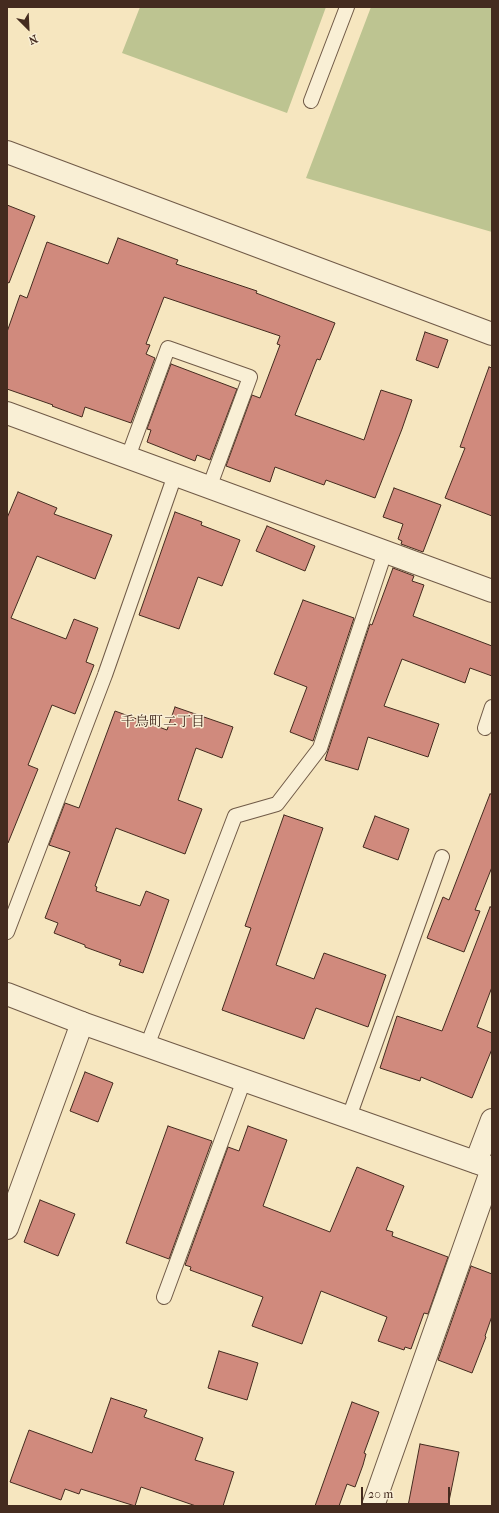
<!DOCTYPE html>
<meta charset="utf-8">
<style>
body{margin:0}
#map{position:relative;width:499px;height:1513px;overflow:hidden;background:#f6e6bf;font-family:"IM FELL French Canon",serif}
canvas{display:block}
.frame{position:absolute;inset:0;border:8px solid #442b1f;pointer-events:none}
.north{position:absolute;left:8px;top:8px;width:40px;height:40px;-webkit-text-stroke:3px #f9efd5;paint-order:stroke;rotate:156deg;font-size:11px;font-weight:700;line-height:16px;text-align:center;color:#442b1f}
.north::after{content:'';display:block;margin:auto;width:14px;height:18px;background:#442b1f;clip-path:polygon(50% 0,100% 100%,50% 72%,0 100%)}
.scale{position:absolute;left:361px;top:1487px;width:89px;height:18px;box-sizing:border-box;border:2px solid #442b1f;border-top:0;padding-left:5px;font-size:12px;line-height:14px;white-space:nowrap;color:#442b1f;-webkit-text-stroke:3px #f9efd5;paint-order:stroke}
</style>
<div id="map">
<canvas width="499" height="1513"></canvas>
<div class="frame"></div>
<div class="north">N</div>
<div class="scale">20 m</div>
</div>
<script>
const g = document.querySelector('canvas').getContext('2d');
g.lineJoin = 'round';
function fillPath(path, color) {
  g.fillStyle = color;
  g.fill(path, 'evenodd');
}
function toPath(rows) {
  const path = new Path2D();
  for (const r of rows) {
    path.moveTo(r[0], r[1]);
    for (let i = 2; i < r.length; i += 2) path.lineTo(r[i], r[i + 1]);
  }
  return path;
}
function trace(path, color, width, dash) {
  g.strokeStyle = color;
  g.lineWidth = width;
  g.lineCap = dash ? 'butt' : 'round';
  g.setLineDash(dash || []);
  g.stroke(path);
}
function label(font, color, halo, rows, align = 'center') {
  g.font = font + ' "IM FELL French Canon","Noto Serif JP",serif';
  g.lineWidth = 3;
  g.setLineDash([]);
  g.textBaseline = 'middle';
  g.strokeStyle = halo;
  g.fillStyle = color;
  for (const [text, x, y, turn = 0] of rows) {
    g.save();
    g.translate(x, y);
    g.rotate((+turn || 0) * Math.PI / 180);
    g.textAlign = isNaN(turn) ? turn : align;
    if (halo) g.strokeText(text, 0, 0);
    g.fillText(text, 0, 0);
    g.restore();
  }
}
fillPath(toPath([
 [140,7,326,7,287,113,122,53],
 [371,7,492,7,492,232,306,178]
]), '#bdc491');
const building = toPath([
 [7,205,35,216,9,283,7,282,7,205],
 [118,238,178,260,176,264,257,291,256,293,335,323,320,360,317,359,295,415,364,440,381,390,412,400,402,429,375,498,326,480,324,485,275,467,270,482,226,466,252,395,260,398,280,345,277,344,280,336,164,297,146,344,150,345,146,354,155,358,131,423,85,407,82,417,52,406,53,405,7,389,7,332,20,295,27,298,47,242,108,264,118,238],
 [425,332,448,340,438,368,416,360,425,332],
 [171,364,237,389,210,460,197,455,195,461,147,442,151,430,147,429,171,364],
 [489,367,492,368,492,516,445,498,465,448,460,447,489,367],
 [394,488,441,505,423,552,401,544,402,541,398,539,403,524,383,517,394,488],
 [18,492,57,508,54,514,112,535,95,579,37,556,11,618,66,639,74,619,98,628,86,662,94,665,75,714,52,705,28,765,38,769,8,843,7,843,7,518,18,492],
 [175,512,202,522,201,525,240,540,222,586,198,577,179,629,139,615,175,512],
 [267,526,315,546,305,571,256,551,267,526],
 [393,568,414,576,412,581,424,585,413,616,492,646,492,676,470,668,465,683,402,659,384,706,439,724,428,757,368,737,358,770,325,760,370,624,372,625,393,568],
 [303,600,354,618,313,741,290,732,307,687,274,674,303,600],
 [175,707,233,727,222,758,196,748,178,800,202,809,185,854,116,828,95,886,97,887,96,891,140,906,146,891,169,900,143,973,119,965,121,960,85,947,85,945,54,933,58,923,45,918,70,852,49,845,65,803,79,808,115,711,167,730,175,707],
 [490,794,492,794,492,867,475,910,480,911,464,952,427,938,443,897,449,900,490,794],
 [284,815,323,828,276,965,314,979,324,953,386,975,368,1027,316,1008,304,1039,222,1010,251,928,245,926,284,815],
 [375,816,409,829,398,860,363,847,375,816],
 [490,907,492,907,492,987,477,1027,492,1033,492,1049,472,1098,421,1077,420,1081,380,1068,397,1016,442,1031,490,907],
 [85,1072,113,1083,98,1122,70,1111,85,1072],
 [168,1126,212,1141,169,1259,126,1243,168,1126],
 [248,1126,287,1140,263,1206,330,1232,357,1167,404,1186,386,1230,393,1232,392,1236,448,1257,428,1314,424,1313,411,1349,405,1347,404,1350,378,1341,387,1317,321,1291,302,1344,252,1326,263,1297,190,1270,191,1267,185,1265,228,1147,239,1151,248,1126],
 [40,1200,75,1214,58,1256,24,1242,40,1200],
 [471,1266,492,1274,492,1316,485,1336,486,1337,472,1373,438,1360,471,1266],
 [219,1351,258,1363,247,1400,208,1388,219,1351],
 [111,1398,147,1410,144,1417,203,1438,195,1460,234,1472,223,1506,196,1506,141,1487,135,1506,81,1489,79,1494,65,1489,61,1500,10,1482,29,1430,92,1453,111,1398],
 [352,1402,379,1412,364,1453,366,1454,363,1465,355,1487,347,1484,339,1506,315,1506,352,1402],
 [420,1444,459,1452,448,1506,408,1506,420,1444]
]);
fillPath(building, '#d08a7d');
trace(building, '#442b1f', 1);
const service = toPath([
 [311,101,347,7],
 [128,457,168,348,250,377,209,488],
 [485,728,492,707],
 [7,932,105,675,175,475],
 [147,1046,235,816,277,804,320,748,385,552],
 [349,1117,442,857],
 [164,1297,244,1080]
]);
const minor = toPath([
 [7,152,492,334],
 [7,413,492,591],
 [476,1162,492,1120],
 [7,1228,82,1023],
 [373,1506,492,1169]
]);
const tertiary = toPath([
 [7,994,82,1023,492,1168]
]);
trace(service, '#705a47', 16);
trace(minor, '#705a47', 24);
trace(tertiary, '#705a47', 24);
trace(service, '#f9efd5', 14);
trace(minor, '#f9efd5', 22);
trace(tertiary, '#f9efd5', 22);
label('14px', '#442b1f', '#f9efd5', [
 ["千鳥町二丁目",163,723]
]);
</script>
